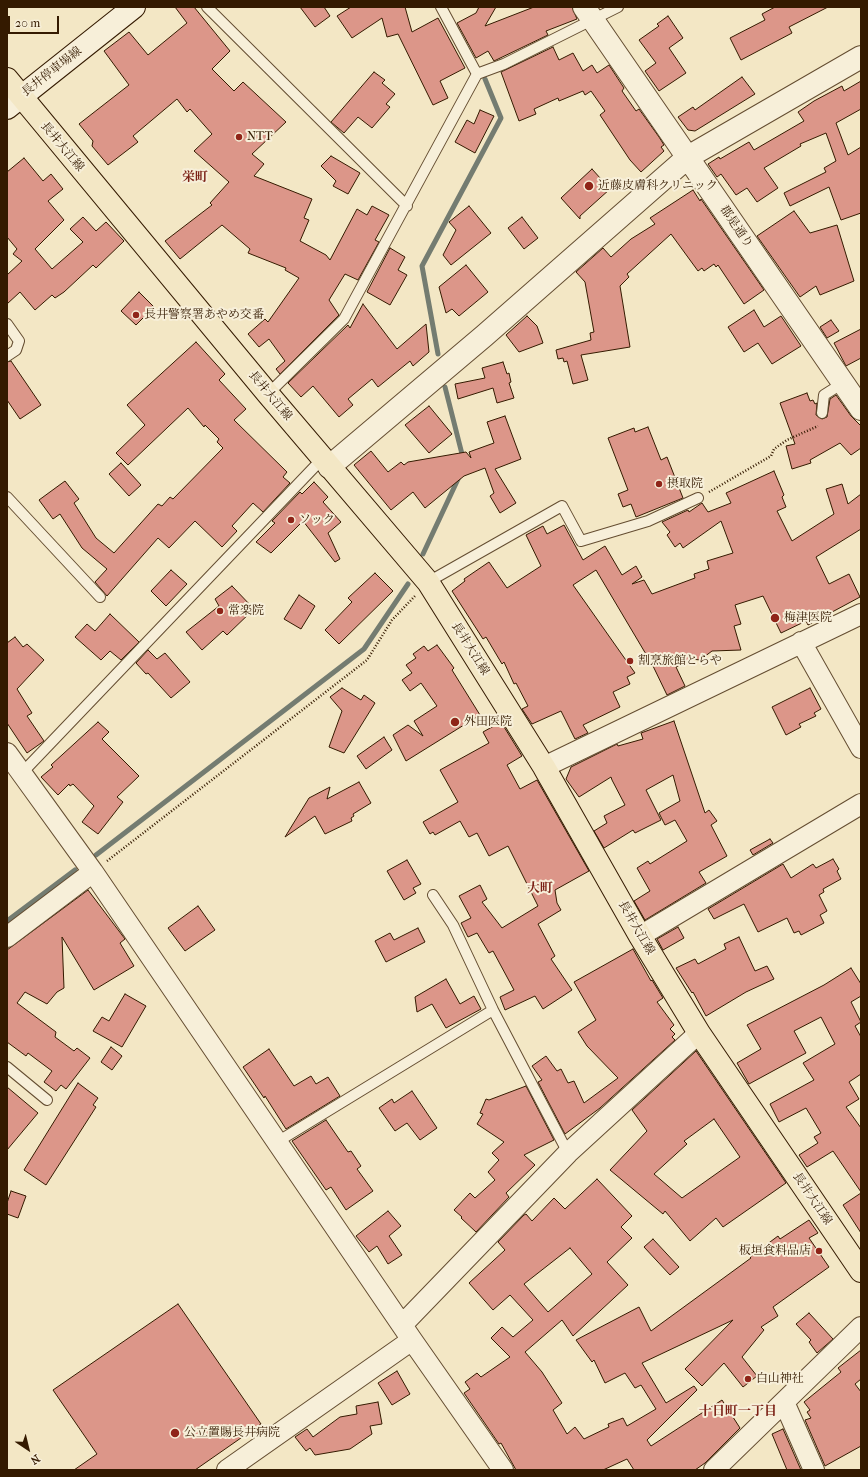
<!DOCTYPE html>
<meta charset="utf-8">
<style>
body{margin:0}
#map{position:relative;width:868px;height:1477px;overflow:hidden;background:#f3e7c5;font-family:"IM FELL French Canon",serif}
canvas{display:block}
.frame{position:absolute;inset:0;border:8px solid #341a00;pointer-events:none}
.north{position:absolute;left:8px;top:1429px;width:40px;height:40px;-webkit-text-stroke:3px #f7efd9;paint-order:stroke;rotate:145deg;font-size:11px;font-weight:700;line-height:16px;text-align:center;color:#341a00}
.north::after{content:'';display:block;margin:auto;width:14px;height:18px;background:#341a00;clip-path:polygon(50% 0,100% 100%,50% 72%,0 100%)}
.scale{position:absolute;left:8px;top:16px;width:51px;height:18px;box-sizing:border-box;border:2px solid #341a00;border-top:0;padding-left:5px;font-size:12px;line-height:14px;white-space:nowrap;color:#341a00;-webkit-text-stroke:3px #f7efd9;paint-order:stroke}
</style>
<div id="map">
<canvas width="868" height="1477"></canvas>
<div class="frame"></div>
<div class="north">N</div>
<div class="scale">20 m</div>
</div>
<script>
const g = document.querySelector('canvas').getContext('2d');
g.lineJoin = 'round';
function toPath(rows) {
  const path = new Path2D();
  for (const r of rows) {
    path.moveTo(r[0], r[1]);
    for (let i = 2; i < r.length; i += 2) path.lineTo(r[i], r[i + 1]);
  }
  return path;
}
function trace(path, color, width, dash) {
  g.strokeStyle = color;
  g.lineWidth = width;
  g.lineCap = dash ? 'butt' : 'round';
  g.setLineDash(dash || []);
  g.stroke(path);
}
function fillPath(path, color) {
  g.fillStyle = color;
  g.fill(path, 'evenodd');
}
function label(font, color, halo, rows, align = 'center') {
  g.font = font + ' "IM FELL French Canon","Noto Serif JP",serif';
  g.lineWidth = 4;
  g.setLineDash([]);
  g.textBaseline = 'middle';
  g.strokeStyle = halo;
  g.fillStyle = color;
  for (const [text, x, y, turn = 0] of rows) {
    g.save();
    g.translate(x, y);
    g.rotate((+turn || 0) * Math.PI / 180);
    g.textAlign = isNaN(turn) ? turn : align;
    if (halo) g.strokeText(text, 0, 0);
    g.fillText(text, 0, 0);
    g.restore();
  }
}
trace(toPath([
 [438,354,422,266,501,118,485,79],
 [445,387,463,458],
 [423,554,459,477],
 [96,855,364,649,408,584],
 [7,921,75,870]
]), '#747c71', 5);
const building = toPath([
 [175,7,194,7,230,51,212,69,234,91,243,82,286,122,252,154,264,164,254,176,312,199,304,218,309,220,300,241,326,255,330,260,357,209,367,215,372,206,389,215,375,240,379,242,358,280,345,274,329,300,339,315,280,374,276,369,285,361,269,339,259,347,248,334,265,319,268,322,299,278,285,270,286,268,248,253,250,249,222,225,180,259,165,241,212,205,210,203,229,182,194,151,212,134,190,109,187,112,177,99,133,136,138,142,108,165,92,146,93,141,79,124,129,85,104,51,129,32,148,55,187,23,175,7],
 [300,7,324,7,330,16,315,27,300,7],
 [351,7,405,7,412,32,438,18,465,68,440,81,448,98,433,105,398,34,387,37,382,18,352,38,337,16,351,7],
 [479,7,496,7,485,26,534,7,572,7,577,19,546,31,548,35,494,61,488,51,476,58,457,23,476,13,479,7],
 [775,7,828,7,789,27,792,33,741,60,730,38,765,20,762,14,775,7],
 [668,16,683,38,669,48,686,73,659,91,645,71,656,63,639,40,659,26,657,24,668,16],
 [553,47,559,60,573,53,583,71,592,65,597,73,609,65,624,88,622,91,636,111,639,109,659,137,664,145,661,147,664,151,641,172,630,160,600,115,605,111,591,91,585,95,583,91,559,101,558,98,534,109,536,114,519,121,501,72,553,47],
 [374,72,385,80,382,83,395,94,386,104,390,107,372,128,358,117,344,133,331,122,374,72],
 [742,77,755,94,695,131,688,130,678,117,693,107,695,110,742,77],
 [861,81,861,109,836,123,848,155,861,147,861,213,841,220,829,187,790,206,784,193,826,172,824,168,836,161,826,133,800,144,801,146,764,168,778,188,757,202,747,188,736,195,721,174,717,177,708,164,719,157,720,159,749,142,754,150,804,121,798,112,814,101,842,86,844,91,861,81],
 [480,110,494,116,475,153,455,142,467,120,474,124,480,110],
 [331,156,360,173,348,194,333,186,336,181,321,166,331,156],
 [24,158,43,181,51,174,63,189,48,201,64,220,35,249,52,269,83,242,70,229,83,217,96,231,106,222,124,241,96,268,93,265,64,292,55,298,52,295,35,310,20,292,7,304,7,275,22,261,13,254,17,249,7,237,7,172,24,158],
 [592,169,610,189,580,216,580,219,561,198,592,169],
 [693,190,700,201,701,199,764,290,744,304,718,265,716,267,714,264,704,271,702,268,698,271,671,234,627,274,629,277,620,286,630,347,581,355,588,380,573,384,567,361,564,362,563,358,558,359,556,350,591,340,590,333,594,332,585,282,576,272,603,248,611,257,631,239,655,224,650,218,693,190],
 [469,206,491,233,451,265,443,255,456,230,449,222,469,206],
 [794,211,810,233,837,225,854,281,820,295,816,286,800,297,757,236,794,211],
 [522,217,538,238,524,249,508,228,522,217],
 [390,248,405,257,398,270,407,275,390,305,367,292,390,248],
 [466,265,488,292,459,316,452,309,446,313,439,287,466,265],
 [139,292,154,307,136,325,121,311,139,292],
 [363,304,397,349,426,324,429,352,413,366,410,361,378,387,372,379,348,399,353,405,339,417,313,386,301,397,288,383,348,325,350,328,363,304],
 [754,310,764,327,781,316,801,346,772,364,758,343,744,352,728,327,754,310],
 [527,316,537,326,543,343,519,352,506,335,527,316],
 [831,320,839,331,827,338,820,327,831,320],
 [861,329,861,358,846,366,834,343,861,329],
 [196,342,225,374,219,380,246,409,234,420,287,472,283,477,290,483,263,512,253,503,232,526,237,531,222,547,195,521,169,548,158,538,107,596,95,582,107,569,82,548,60,514,53,519,39,500,65,481,79,499,74,503,96,538,114,553,158,504,162,506,170,497,173,499,223,448,217,442,219,439,205,425,204,427,188,408,128,465,116,453,145,425,127,405,196,342],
 [11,361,41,405,20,419,7,400,7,362,11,361],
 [503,362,507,374,509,373,511,382,509,383,514,398,497,403,493,388,458,399,455,384,485,378,482,368,503,362],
 [807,393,810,401,813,400,815,404,817,403,816,415,822,419,827,417,830,399,836,395,851,416,861,426,861,448,851,455,840,443,810,460,811,463,792,469,786,446,795,444,780,403,807,393],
 [429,406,452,434,429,453,405,425,429,406],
 [505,416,521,459,495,469,516,503,500,513,490,496,494,493,485,468,464,476,425,508,413,492,391,510,354,465,371,451,388,472,401,462,404,465,408,462,466,452,471,458,469,452,494,443,487,422,505,416],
 [648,427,661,460,667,457,683,498,636,517,631,504,623,507,618,494,628,490,608,438,634,428,635,432,648,427],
 [121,463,141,485,129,496,109,474,121,463],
 [774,471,784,495,782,497,786,507,777,511,792,541,834,514,826,489,842,484,848,504,861,494,861,529,816,557,829,584,849,574,860,597,808,625,806,621,781,633,763,596,735,605,741,624,734,626,741,650,712,651,700,660,692,659,676,667,685,686,667,695,653,666,596,570,573,585,635,673,627,677,630,684,613,692,620,707,583,725,588,733,575,739,561,711,532,724,522,709,528,706,516,683,514,684,504,662,502,664,486,637,483,639,452,591,465,581,464,579,489,562,507,588,541,566,526,535,543,526,547,534,564,525,583,560,605,546,622,575,636,566,642,577,632,584,644,580,652,594,695,578,694,574,709,569,707,561,733,553,721,521,683,548,680,543,675,547,667,535,670,532,662,522,688,510,689,512,702,503,708,512,731,503,726,493,774,471],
 [314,482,328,497,323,502,341,522,328,533,340,559,335,562,303,521,271,553,256,542,275,523,272,521,300,492,302,494,314,482],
 [171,570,187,584,166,606,151,591,171,570],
 [375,573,393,591,339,644,325,630,352,602,348,598,375,573],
 [232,586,254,609,227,635,223,631,202,650,186,632,219,606,215,599,232,586],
 [299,595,315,606,301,629,284,619,299,595],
 [110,614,139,642,121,660,110,651,101,660,75,637,87,624,95,631,110,614],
 [15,637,23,647,27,644,44,660,17,689,32,713,27,716,44,741,27,753,7,723,7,643,15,637],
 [437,645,454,668,452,670,480,715,406,761,393,735,408,725,423,736,414,721,437,706,421,683,410,691,402,680,412,673,406,665,416,658,413,654,424,646,428,651,437,645],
 [148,650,157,659,165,653,190,682,171,698,148,673,146,674,136,663,148,650],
 [342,688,361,700,364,695,375,703,344,753,329,747,342,711,330,697,342,688],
 [810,688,821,709,814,713,816,716,799,724,801,727,786,735,772,707,810,688],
 [674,721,705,813,709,810,717,821,711,825,727,856,699,872,706,883,645,920,634,901,650,891,637,868,648,861,650,864,687,841,675,820,665,825,659,813,680,801,673,775,646,790,661,820,635,833,633,830,604,848,594,831,607,823,604,816,625,805,612,780,611,777,579,797,566,779,571,767,617,744,618,746,643,739,641,733,674,721],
 [98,722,109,732,102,739,139,776,117,797,123,802,98,834,82,822,94,806,73,784,70,786,69,784,58,795,41,777,53,767,51,765,98,722],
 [501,722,522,756,507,765,520,789,537,780,589,871,555,890,557,903,561,910,538,924,555,956,551,959,572,990,543,1009,535,996,505,1010,500,997,514,990,493,951,489,953,477,933,468,937,461,923,471,918,459,896,480,885,487,899,482,902,502,928,538,906,508,846,489,856,477,833,469,837,460,821,435,835,433,832,430,834,423,822,458,802,440,770,489,743,483,732,501,722],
 [384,737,392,750,366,769,357,756,384,737],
 [359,782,371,803,353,814,354,816,351,818,352,821,325,834,315,816,285,837,309,798,330,787,327,799,359,782],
 [770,839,773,843,753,855,750,850,770,839],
 [833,859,839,869,837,871,841,879,823,889,824,892,819,895,827,911,820,915,824,923,801,935,799,931,794,933,787,918,758,932,744,904,714,919,708,909,783,864,791,878,813,864,816,868,833,859],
 [407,860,421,884,413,888,416,893,404,900,387,871,407,860],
 [88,890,125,939,120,943,134,966,94,990,62,937,64,988,57,992,47,1004,25,992,17,1003,56,1032,55,1037,74,1051,77,1048,90,1058,66,1089,61,1085,56,1091,44,1082,52,1071,28,1053,26,1056,7,1042,7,950,88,890],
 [198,906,215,930,185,951,168,928,198,906],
 [678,927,684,938,663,950,657,939,678,927],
 [418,928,425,942,386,962,375,941,390,933,394,940,418,928],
 [739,937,755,971,767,966,774,979,746,992,706,1016,693,992,692,993,676,968,695,959,698,964,726,949,724,944,739,937],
 [633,949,651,981,652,980,663,998,657,1002,674,1025,670,1029,675,1034,672,1037,675,1040,600,1108,565,1134,538,1082,542,1080,532,1066,546,1056,557,1071,561,1069,568,1083,574,1081,584,1103,618,1078,587,1046,578,1032,596,1020,574,982,633,949],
 [851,968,861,984,861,996,851,1002,861,1022,855,1026,861,1037,861,1074,849,1082,859,1099,846,1107,861,1128,861,1192,833,1151,807,1167,799,1155,818,1143,814,1137,821,1133,806,1108,779,1122,770,1104,814,1080,803,1063,835,1044,821,1017,794,1031,806,1053,749,1084,737,1063,761,1049,747,1025,824,985,851,968],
 [446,979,460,1004,474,996,481,1009,446,1028,432,1004,417,1012,415,997,446,979],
 [125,994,146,1006,122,1047,93,1031,102,1017,109,1021,125,994],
 [111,1047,122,1056,112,1070,101,1062,111,1047],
 [269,1049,294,1086,311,1076,316,1084,328,1077,340,1096,286,1129,265,1096,264,1098,243,1067,269,1049],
 [696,1051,786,1183,723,1227,716,1218,690,1241,665,1211,663,1214,610,1170,647,1131,632,1110,696,1051],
 [714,1119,740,1157,682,1198,654,1174,687,1144,684,1141,714,1119],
 [78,1083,98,1098,93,1105,96,1107,46,1185,24,1170,78,1083],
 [526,1086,554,1140,524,1155,535,1165,506,1193,509,1197,476,1232,461,1218,462,1217,454,1210,470,1193,475,1198,495,1180,488,1172,499,1160,492,1153,504,1142,477,1124,483,1114,480,1113,486,1099,489,1100,526,1086],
 [7,1087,38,1113,7,1150,7,1087],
 [412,1091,437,1128,420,1140,407,1123,395,1131,379,1108,392,1099,394,1103,412,1091],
 [326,1120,348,1152,351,1151,361,1166,357,1169,373,1191,346,1210,331,1187,326,1190,292,1141,326,1120],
 [597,1179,632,1216,621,1227,632,1238,607,1262,628,1285,573,1336,562,1320,525,1352,542,1372,562,1403,553,1410,567,1434,575,1427,584,1439,609,1427,608,1424,623,1418,627,1426,656,1409,641,1385,635,1388,625,1373,605,1383,594,1360,592,1362,576,1340,639,1307,651,1331,751,1258,750,1257,778,1236,780,1239,809,1220,818,1233,809,1238,829,1267,773,1307,778,1316,761,1327,764,1330,742,1357,757,1376,743,1387,724,1363,702,1386,685,1369,733,1320,642,1363,666,1403,694,1386,697,1390,647,1440,651,1446,722,1400,740,1428,705,1463,695,1470,634,1470,627,1459,603,1470,516,1470,501,1443,499,1444,464,1393,470,1389,465,1382,477,1373,481,1377,510,1357,491,1338,502,1327,513,1337,533,1320,510,1295,493,1310,469,1283,505,1250,498,1242,524,1215,526,1214,532,1221,554,1198,565,1209,597,1179],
 [570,1248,592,1274,548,1312,524,1284,570,1248],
 [11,1191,26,1196,18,1218,7,1214,7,1203,11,1191],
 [861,1193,861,1233,843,1205,861,1193],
 [388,1211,401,1226,389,1236,402,1255,388,1264,377,1246,369,1252,356,1236,388,1211],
 [653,1239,679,1267,670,1275,644,1247,653,1239],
 [178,1304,261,1424,195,1470,74,1470,97,1454,53,1390,178,1304],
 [809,1313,833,1339,817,1353,809,1342,811,1340,796,1324,809,1313],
 [861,1350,861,1379,855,1384,861,1392,861,1446,825,1466,805,1420,811,1418,807,1412,810,1410,804,1402,841,1372,838,1368,861,1350],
 [397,1371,410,1394,392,1405,378,1383,397,1371],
 [378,1402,382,1424,370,1426,372,1434,350,1449,315,1455,310,1448,306,1451,295,1437,307,1429,313,1437,340,1417,357,1414,356,1406,378,1402],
 [783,1429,801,1470,787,1470,772,1434,783,1429]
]);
fillPath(building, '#dc9689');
trace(building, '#341a00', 1);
const service = toPath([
 [207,7,407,206],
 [441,7,477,74],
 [7,324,19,341,16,350,7,356],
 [268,394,344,319,477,74,504,64,618,7],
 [822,413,824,395,843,383],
 [7,497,100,597],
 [428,582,562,506,581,541,648,521,698,498],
 [21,774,322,459],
 [433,895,453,925,493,1010,568,1153],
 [7,1067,47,1100],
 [277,1142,493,1010]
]);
const minor = toPath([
 [801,642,861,748],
 [7,753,93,872,412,1340,503,1470],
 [544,767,861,614],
 [640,936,861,804],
 [7,937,93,872],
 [402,1325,568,1153,699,1033],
 [784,1402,814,1470],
 [227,1470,412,1340],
 [714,1470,861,1327]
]);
const tertiary = toPath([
 [584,7,861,409],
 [329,467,484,336,688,157,861,57]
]);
const secondary = toPath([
 [7,108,134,7]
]);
const primary = toPath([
 [7,79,268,394,428,582,544,767,640,936,699,1033,861,1271]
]);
trace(service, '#644d31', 12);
trace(minor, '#644d31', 22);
trace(tertiary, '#644d31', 24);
trace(secondary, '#341a00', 24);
trace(primary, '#341a00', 24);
trace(toPath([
 [709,492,771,456,774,449,787,440,818,426],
 [107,861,367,660,392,620,415,596]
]), '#341a00', 2.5, [1, 2]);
trace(service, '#f7efd9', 10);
trace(minor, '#f7efd9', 20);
trace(tertiary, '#f7efd9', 22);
trace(secondary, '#f7efd9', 22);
trace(primary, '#f3e7c5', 22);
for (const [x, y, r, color] of [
 [239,137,4,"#8f2418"],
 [589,186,5,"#8f2418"],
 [136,315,4,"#8f2418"],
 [659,484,4,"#8f2418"],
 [291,520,4,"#8f2418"],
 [220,611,4,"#8f2418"],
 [775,618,5,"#8f2418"],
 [630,661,4,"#8f2418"],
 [455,722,5,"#8f2418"],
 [819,1251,4,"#8f2418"],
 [748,1379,4,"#8f2418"],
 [175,1433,5,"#8f2418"]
]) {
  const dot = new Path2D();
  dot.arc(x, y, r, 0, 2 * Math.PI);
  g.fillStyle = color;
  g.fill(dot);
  trace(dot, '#f7efd9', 1.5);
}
label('12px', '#341a00', '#f7efd9', [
 ["長井停車場線",52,72,-38],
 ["長井大江線",62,147,50],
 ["郡是通り",736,227,56],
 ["長井大江線",270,396,50],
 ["長井大江線",470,649,58],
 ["長井大江線",636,928,60],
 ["長井大江線",812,1199,56]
]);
label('12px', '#341a00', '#f7efd9', [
 ["NTT",247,137],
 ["近藤皮膚科クリニック",598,186],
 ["長井警察署あやめ交番",144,315],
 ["摂取院",667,484],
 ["ソック",299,520],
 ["常楽院",228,611],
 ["梅津医院",784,618],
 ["割烹旅館とらや",638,661],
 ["外田医院",464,722],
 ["板垣食料品店",811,1251,"right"],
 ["白山神社",756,1379],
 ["公立置賜長井病院",184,1433]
], 'left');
label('bold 13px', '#7a1f14', '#f7efd9', [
 ["栄町",195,178],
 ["大町",540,889],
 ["十日町一丁目",738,1412]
]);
</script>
